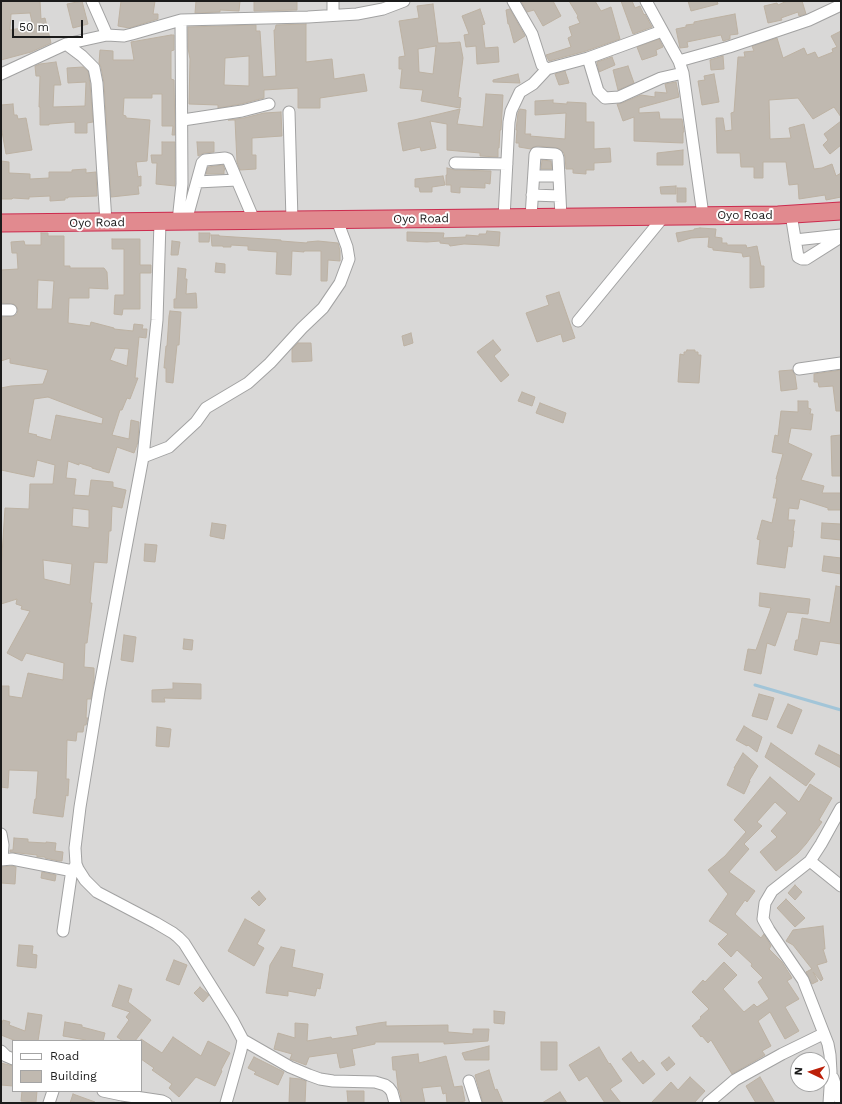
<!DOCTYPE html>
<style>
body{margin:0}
#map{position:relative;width:842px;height:1104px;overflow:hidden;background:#ece9e0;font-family:"Work Sans",sans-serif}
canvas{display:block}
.frame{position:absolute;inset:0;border:2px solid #1b1b1b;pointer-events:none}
.legend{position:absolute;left:12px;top:1040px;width:130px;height:52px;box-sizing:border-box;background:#fff;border:1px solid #a4a4a4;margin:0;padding:5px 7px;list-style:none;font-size:12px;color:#1b1b1b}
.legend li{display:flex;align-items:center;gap:8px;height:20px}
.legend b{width:20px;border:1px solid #a4a4a4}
.north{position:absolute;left:790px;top:1052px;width:40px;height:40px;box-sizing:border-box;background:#fff;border:1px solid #a4a4a4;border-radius:50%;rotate:274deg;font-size:11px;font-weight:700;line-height:16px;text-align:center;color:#1b1b1b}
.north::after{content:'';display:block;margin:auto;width:14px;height:18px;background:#bc2009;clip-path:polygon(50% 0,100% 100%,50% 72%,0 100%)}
.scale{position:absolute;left:12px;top:20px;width:71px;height:18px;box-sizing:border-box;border:2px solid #1b1b1b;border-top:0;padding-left:5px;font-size:12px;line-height:14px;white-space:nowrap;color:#1b1b1b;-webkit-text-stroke:3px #fff;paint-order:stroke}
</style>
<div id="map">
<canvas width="842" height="1104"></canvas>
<div class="frame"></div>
<ul class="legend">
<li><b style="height:5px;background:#fff"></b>Road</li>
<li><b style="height:11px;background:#c0b9b0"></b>Building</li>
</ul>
<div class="north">N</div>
<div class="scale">50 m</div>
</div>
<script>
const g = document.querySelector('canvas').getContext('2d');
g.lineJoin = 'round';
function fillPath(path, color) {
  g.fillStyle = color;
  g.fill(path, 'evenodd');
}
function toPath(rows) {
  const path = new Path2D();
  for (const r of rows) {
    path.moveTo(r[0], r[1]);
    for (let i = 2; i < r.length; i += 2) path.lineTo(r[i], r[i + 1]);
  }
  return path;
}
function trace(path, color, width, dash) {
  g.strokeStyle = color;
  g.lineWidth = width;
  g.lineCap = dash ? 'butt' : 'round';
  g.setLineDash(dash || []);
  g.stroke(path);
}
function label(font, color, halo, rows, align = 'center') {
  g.font = font + ' "Work Sans",sans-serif';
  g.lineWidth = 4;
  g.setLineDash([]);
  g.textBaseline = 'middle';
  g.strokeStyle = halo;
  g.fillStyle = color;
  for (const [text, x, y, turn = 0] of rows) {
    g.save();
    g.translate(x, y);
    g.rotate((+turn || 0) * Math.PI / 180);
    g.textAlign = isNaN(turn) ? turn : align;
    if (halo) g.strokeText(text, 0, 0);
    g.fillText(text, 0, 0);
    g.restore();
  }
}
fillPath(toPath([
 [1,1,841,1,841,1103,1,1103],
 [13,1041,141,1041,141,1091,13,1091],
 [798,1060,822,1060,822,1084,798,1084]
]), '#d9d8d7');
trace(toPath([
 [755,685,841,710]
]), '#a2c5d8', 3);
const building = toPath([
 [1,1,40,1,41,19,45,18,51,43,31,52,1,60,1,1],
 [30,13,33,26,10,30,11,14,30,13],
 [82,1,88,24,73,28,67,4,82,1],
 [121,1,155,1,153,14,158,14,158,19,129,28,118,26,121,1],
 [196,1,240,1,239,11,220,10,220,12,195,13,196,1],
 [254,1,297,1,297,10,254,11,254,1],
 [521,1,553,1,561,16,543,26,534,10,527,12,521,1],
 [569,1,595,1,601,11,611,7,620,39,586,51,549,61,546,55,571,47,568,38,572,36,569,27,580,23,577,17,578,16,569,1],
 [621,1,632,1,635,8,640,6,644,15,645,14,652,27,633,34,621,1],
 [688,1,717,1,718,4,691,11,688,1],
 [787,1,802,1,806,14,799,16,798,12,781,18,782,20,768,23,764,6,777,3,778,5,787,1],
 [433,4,438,43,448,43,460,42,463,58,458,97,461,98,460,108,421,101,423,90,400,88,402,69,399,69,399,57,405,56,399,21,419,18,417,6,433,4],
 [436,46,433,74,419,72,418,49,436,46],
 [480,9,485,24,482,25,485,48,498,47,499,62,477,64,476,46,466,47,464,35,469,34,462,16,480,9],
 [510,9,525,36,514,43,509,24,508,24,506,10,510,9],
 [735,14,738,34,730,35,730,39,723,41,721,35,687,42,688,47,680,48,676,29,686,27,686,25,694,24,694,22,735,14],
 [306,24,306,62,332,59,334,79,364,74,367,91,320,98,320,108,298,108,298,88,264,90,264,98,241,104,218,108,218,105,189,104,190,59,188,48,188,27,256,25,256,31,260,31,263,77,276,76,274,30,275,30,276,25,306,24],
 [249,56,249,86,224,85,225,58,249,56],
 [841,31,841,117,834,107,813,119,798,98,769,100,770,139,791,138,789,128,804,124,814,169,822,168,832,164,836,176,841,173,841,197,826,200,825,195,799,199,798,184,789,185,786,162,763,162,763,178,754,178,754,167,741,167,740,153,717,153,716,118,723,118,725,131,732,130,731,113,734,112,738,57,745,57,744,52,754,51,752,46,777,38,783,58,804,48,807,55,815,52,818,58,833,52,832,49,837,47,831,36,841,31],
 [171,35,174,35,174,50,171,51,171,79,174,80,175,135,172,135,173,126,162,126,162,94,152,94,152,98,124,98,123,115,126,116,126,118,150,120,147,161,136,162,138,177,141,176,141,186,138,186,139,194,111,197,104,83,101,67,99,63,100,50,113,51,113,60,134,60,131,42,171,35],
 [659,39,663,47,656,50,657,55,642,60,637,47,659,39],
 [723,56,724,69,711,70,710,60,723,56],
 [612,57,615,65,599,72,597,62,612,57],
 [56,62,61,85,54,85,53,107,85,106,86,82,68,83,67,68,83,67,88,71,90,84,93,122,87,123,87,133,75,133,75,122,49,124,49,125,40,125,40,107,39,107,40,76,36,76,35,66,40,64,56,62],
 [628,66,634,83,618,90,613,70,628,66],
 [565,71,569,83,559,85,555,74,565,71],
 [518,74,520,83,493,82,493,80,518,74],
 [714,74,719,102,702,105,698,81,705,80,704,76,714,74],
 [676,82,679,97,639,108,639,113,659,112,660,119,682,119,684,132,683,132,683,143,634,141,634,117,623,121,617,104,622,103,641,95,655,97,655,92,667,93,665,84,676,82],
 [486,94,503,95,501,130,500,130,499,148,498,148,498,157,480,156,480,153,447,150,447,124,430,121,436,148,421,151,420,147,403,151,398,123,414,120,460,109,457,124,483,127,486,94],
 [553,100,553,103,567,104,567,102,586,103,586,122,594,122,594,149,610,148,611,162,594,163,594,170,586,170,586,174,573,173,573,169,566,169,565,157,564,153,558,148,538,146,533,147,531,149,519,147,519,143,516,143,517,130,516,130,518,113,520,109,526,110,525,134,531,134,530,136,565,139,566,113,535,115,535,101,553,100],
 [13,104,14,115,17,115,18,119,26,118,32,150,6,154,1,126,1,105,13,104],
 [281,112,282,136,252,138,252,155,256,155,256,169,240,170,237,162,235,120,228,120,244,118,264,113,281,112],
 [841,121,841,145,830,154,823,145,828,140,824,134,841,121],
 [162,142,175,142,175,186,156,184,157,163,152,163,151,155,162,155,162,142],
 [197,142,214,142,214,152,204,153,198,156,197,142],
 [683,150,683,165,657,165,657,153,683,150],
 [542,160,551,161,552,169,541,169,542,160],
 [1,161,9,162,9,173,30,174,30,179,49,178,49,172,72,172,72,170,86,169,86,173,96,172,97,196,68,197,68,198,65,198,65,200,50,201,50,196,29,197,29,199,13,198,12,199,1,199,1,161],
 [223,165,225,170,224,170,224,174,206,174,208,167,223,165],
 [447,168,455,170,491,171,490,184,485,183,485,188,460,187,460,193,451,192,451,185,446,185,446,175,447,175,447,168],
 [443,176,445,185,432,187,432,192,420,192,419,187,415,187,415,179,443,176],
 [676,186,676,194,661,194,660,187,676,186],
 [677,188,686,188,686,202,677,202,677,188],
 [700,228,716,229,715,237,722,238,722,243,727,243,727,245,746,245,747,248,757,246,761,266,764,266,764,287,750,288,750,256,743,257,742,253,713,250,713,248,708,247,709,237,691,238,678,242,676,233,694,230,694,229,700,228],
 [487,231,500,232,499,246,486,245,464,244,450,246,449,244,440,243,440,241,427,242,407,241,407,232,444,233,443,238,466,237,466,235,479,236,479,234,486,234,487,231],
 [41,233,48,233,48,236,64,236,64,266,70,266,70,268,104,268,107,272,108,289,89,288,89,298,69,298,68,323,90,326,91,322,114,328,114,329,133,331,134,324,143,325,142,329,147,329,146,338,139,337,135,378,138,378,130,399,127,398,122,410,120,410,112,435,129,439,131,420,139,422,138,442,134,453,117,447,109,473,92,468,92,467,79,463,79,465,68,461,66,478,76,479,74,495,89,496,91,480,113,482,113,487,126,490,122,508,112,506,111,531,109,531,107,563,94,562,90,603,92,603,87,643,85,643,84,666,84,667,94,668,94,680,91,699,87,699,86,718,88,718,86,725,84,725,83,732,77,732,76,741,67,740,66,779,69,779,68,796,66,795,63,817,33,813,35,799,36,799,38,771,9,770,8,788,1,787,1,686,9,686,9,696,22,698,28,673,63,680,64,663,26,653,22,661,7,653,30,611,21,609,22,606,16,604,17,599,1,604,1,570,5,508,29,509,30,484,53,484,55,465,37,460,34,477,1,470,1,388,11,386,43,384,48,370,10,363,10,358,1,361,1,317,14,316,17,314,18,310,17,307,14,304,1,303,1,270,18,269,17,253,12,253,11,242,24,241,25,245,41,245,41,233],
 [38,280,54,281,52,309,37,309,38,280],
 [115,348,129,349,127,366,110,360,115,348],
 [48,397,103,418,102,424,56,415,51,440,36,436,37,435,28,433,34,399,48,397],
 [73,508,89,510,89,528,72,526,73,508],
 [43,560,72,564,70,585,44,579,43,560],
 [199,233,210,233,209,242,199,242,199,233],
 [211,235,219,235,219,236,266,239,281,240,281,241,307,243,307,242,318,241,338,243,340,251,340,261,328,260,327,281,321,281,321,251,304,251,304,252,292,251,291,275,276,274,277,252,248,250,248,246,231,245,231,247,223,247,223,246,212,246,211,235],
 [112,239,140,239,140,265,151,265,151,273,140,273,140,309,123,309,122,315,114,314,115,295,124,295,124,249,112,249,112,239],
 [172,241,180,242,178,255,171,255,172,241],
 [216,263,225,264,225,273,215,272,216,263],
 [178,268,186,269,185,279,187,279,186,294,196,293,197,308,174,308,174,299,176,299,178,268],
 [559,292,575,338,563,342,561,334,537,342,526,313,549,305,546,296,559,292],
 [170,311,181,312,179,345,177,345,173,383,166,382,166,368,164,368,166,346,167,346,169,316,170,311],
 [411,333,413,343,404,346,402,336,411,333],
 [493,340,501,350,494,356,509,375,501,382,477,352,493,340],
 [298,343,311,343,312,361,292,362,292,349,298,343],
 [687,350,695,350,695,352,698,352,698,355,701,355,699,383,678,382,680,354,684,355,684,352,686,352,687,350],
 [792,370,795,375,797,389,781,391,779,371,792,370],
 [841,370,841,411,836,411,833,386,819,387,818,382,814,382,814,374,841,370],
 [522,392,535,397,532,406,518,401,522,392],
 [798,401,808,401,808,408,811,409,810,414,813,414,811,430,791,428,788,443,812,454,801,480,824,486,822,493,841,493,841,510,828,510,828,508,800,499,798,509,789,508,788,520,795,520,793,531,794,531,792,547,788,546,785,568,757,564,760,540,757,539,762,520,772,523,777,498,773,498,777,479,776,479,783,454,772,452,775,435,778,436,781,411,798,412,798,401],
 [540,403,566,413,563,423,536,413,540,403],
 [841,435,841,476,832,476,831,436,841,435],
 [212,523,226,525,224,539,210,536,212,523],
 [822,523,841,524,841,540,821,538,822,523],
 [145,544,157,545,155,562,144,561,145,544],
 [824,556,841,558,841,574,822,571,824,556],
 [836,586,841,587,841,644,820,641,817,655,794,650,796,640,798,640,802,618,830,623,836,586],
 [760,593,810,599,808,614,787,612,775,646,767,643,761,674,744,670,748,649,756,650,771,608,759,606,760,593],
 [124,635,136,637,133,662,121,660,124,635],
 [184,639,193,640,192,650,183,649,184,639],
 [173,683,201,684,201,699,164,698,165,702,152,702,152,690,173,689,173,683],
 [759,694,774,698,767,720,752,716,759,694],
 [788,704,802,710,792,734,777,727,788,704],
 [744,726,762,737,757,752,748,745,747,746,736,740,744,726],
 [157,727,171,729,169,747,156,746,157,727],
 [771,743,815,774,806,786,765,757,771,743],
 [819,745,841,756,841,768,815,754,819,745],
 [743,753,758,766,749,781,750,781,744,794,727,785,735,768,734,768,743,753],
 [770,777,799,802,810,784,832,798,819,820,822,822,806,844,798,853,776,871,760,852,777,837,771,831,787,813,775,802,757,822,762,826,744,844,749,849,729,872,755,891,747,902,745,900,735,914,761,938,764,934,771,946,769,949,782,962,792,978,787,981,799,999,785,1007,799,1031,785,1039,770,1012,758,1021,771,1046,762,1051,765,1055,732,1074,711,1040,708,1043,702,1036,701,1037,692,1026,701,1018,700,1017,709,1009,692,992,703,980,705,982,724,962,737,975,723,989,744,1012,754,1004,757,1007,769,999,758,982,763,978,751,966,752,964,737,950,731,957,718,944,728,934,709,921,728,894,708,870,725,856,746,832,734,820,770,777],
 [14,838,28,839,28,842,46,843,46,842,56,843,55,851,63,852,62,861,59,861,45,858,45,857,37,857,37,855,10,852,10,850,13,850,14,838],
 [12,866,16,867,15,884,1,883,1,867,12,866],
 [42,872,56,875,55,881,41,878,42,872],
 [795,885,802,892,795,900,788,893,795,885],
 [259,891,266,899,259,906,251,898,259,891],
 [786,899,805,918,795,927,777,908,786,899],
 [245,919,265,930,257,944,264,948,254,966,228,951,245,919],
 [823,926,825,949,823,949,827,962,817,965,823,979,821,981,813,972,818,981,812,984,806,972,812,969,793,945,786,941,793,930,823,926],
 [19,945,33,946,32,954,37,955,36,968,17,966,19,945],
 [281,947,295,950,292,967,323,974,320,989,317,988,315,996,288,991,288,996,266,993,270,965,281,947],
 [174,960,187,965,179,985,166,980,174,960],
 [119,985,132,989,128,1002,151,1020,135,1041,123,1041,117,1037,129,1020,126,1017,130,1012,112,1006,119,985],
 [200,987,209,995,203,1002,194,993,200,987],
 [494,1011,505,1012,504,1024,494,1023,494,1011],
 [28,1013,42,1015,38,1041,16,1041,1,1035,1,1026,3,1020,10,1022,9,1025,25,1031,28,1013],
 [65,1022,82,1025,82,1027,105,1033,103,1041,86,1041,86,1040,63,1036,65,1022],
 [386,1022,386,1026,448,1025,448,1032,473,1034,473,1029,489,1029,488,1041,444,1044,444,1042,375,1042,375,1044,352,1049,355,1065,340,1068,337,1053,309,1057,306,1065,290,1059,292,1054,274,1049,278,1033,295,1038,295,1023,308,1024,307,1041,331,1037,332,1039,358,1035,356,1027,378,1023,386,1022],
 [173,1037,201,1056,208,1041,230,1053,221,1070,222,1071,215,1086,196,1077,179,1097,169,1088,172,1084,152,1070,154,1068,141,1059,141,1039,162,1053,173,1037],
 [541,1042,557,1042,557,1070,541,1070,541,1042],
 [489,1046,489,1060,465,1060,462,1053,489,1046],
 [599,1047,609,1064,610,1063,622,1081,610,1089,621,1103,605,1103,587,1076,579,1081,569,1065,599,1047],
 [631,1052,639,1063,643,1060,655,1074,643,1084,622,1059,631,1052],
 [418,1054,419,1063,446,1056,454,1087,462,1086,465,1101,454,1103,447,1103,446,1093,443,1094,441,1086,422,1088,425,1103,402,1103,400,1093,398,1088,396,1070,393,1070,392,1057,418,1054],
 [254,1057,284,1072,278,1085,254,1074,256,1072,248,1068,254,1057],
 [669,1057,675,1064,667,1071,661,1063,669,1057],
 [1,1063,13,1066,13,1086,1,1085,1,1063],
 [489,1070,495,1090,497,1089,503,1103,483,1103,475,1075,489,1070],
 [690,1077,705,1091,694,1103,651,1103,671,1082,678,1090,690,1077],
 [760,1077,775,1103,756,1103,746,1086,760,1077],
 [290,1078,300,1079,306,1081,305,1103,289,1103,290,1078],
 [22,1091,37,1091,36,1102,21,1101,22,1091],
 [347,1091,364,1091,364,1103,348,1103,347,1091],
 [560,1092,567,1103,542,1103,560,1092],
 [73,1094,95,1102,95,1103,70,1103,73,1094]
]);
fillPath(building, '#c0b9b0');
trace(building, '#bdb2a3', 1);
const minor = toPath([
 [92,1,107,35],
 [513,1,532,34,542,65,547,69],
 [646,1,679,61,683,73,703,215],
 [333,15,333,1],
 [66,44,82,56,94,68,97,83,106,222],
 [588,58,598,91,605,98,619,97,661,78,683,73],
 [679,61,729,47,809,20,841,5],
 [1,74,66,44,107,35,124,36,132,34,181,20,308,17,357,14,383,9,404,1],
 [289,112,292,220],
 [183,120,242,111,269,104],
 [455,163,507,164],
 [534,176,559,176],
 [197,182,237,180],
 [532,195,560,196],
 [791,214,798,257,802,259,806,259,841,237],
 [531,217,535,155,536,153,538,153,555,154,557,155,558,158,561,217],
 [504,218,509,122,511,111,520,92,533,84,547,69,588,58,662,31],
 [178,221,182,184,181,20],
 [186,221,202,163,205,160,225,158,228,159,254,220],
 [160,222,157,320,143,457,99,691,80,807,75,848,76,864,78,869,85,880,97,892,156,923,173,933,178,937,184,943,233,1021,243,1040,241,1050,226,1103],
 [795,240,841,235],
 [1,310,11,310],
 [578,321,665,215],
 [799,369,841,363],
 [143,457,169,447,196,422,206,408,248,383,270,363,302,328,323,308,340,283,349,259,347,247,337,220],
 [1,834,3,845,2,859],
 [1,860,12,859,73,871],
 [810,861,841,886],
 [63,931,71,876,75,866],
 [243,1040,290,1067,309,1075,320,1079,333,1081,375,1082,385,1085,389,1088,392,1092,395,1103],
 [1,1051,6,1056,13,1059],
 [833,1078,841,1102],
 [469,1081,476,1103],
 [103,1091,122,1095,162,1101,166,1103],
 [49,1103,53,1091],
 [708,1103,735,1080,782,1054,823,1034],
 [829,1103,831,1072,830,1055,828,1044,803,980,769,930,763,919,765,903,772,891,810,861,821,844,841,808]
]);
const highway = toPath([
 [1,223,778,215,841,211]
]);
trace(minor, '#a2a2a2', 13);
trace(highway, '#cc2b4e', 19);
trace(minor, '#fff', 11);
trace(highway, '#e18a8f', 17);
label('12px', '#1b1b1b', '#fff', [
 ["Oyo Road",745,215],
 ["Oyo Road",421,219,-1],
 ["Oyo Road",97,223,-1]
]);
</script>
